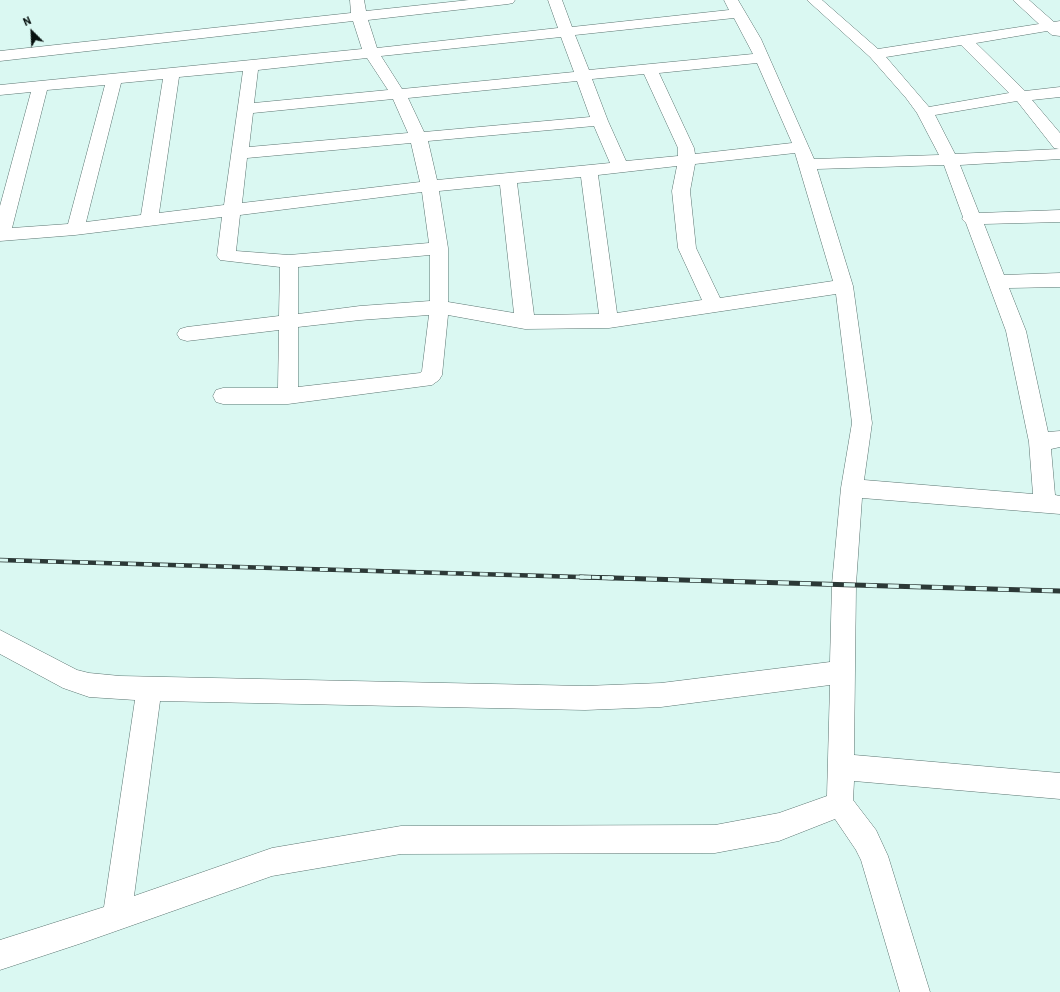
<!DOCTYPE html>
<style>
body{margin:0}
#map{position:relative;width:1060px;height:992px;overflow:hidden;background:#daf8f2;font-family:Barlow,sans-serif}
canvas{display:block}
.north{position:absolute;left:12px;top:12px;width:40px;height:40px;-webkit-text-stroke:3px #daf8f2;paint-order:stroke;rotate:336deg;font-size:11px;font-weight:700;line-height:16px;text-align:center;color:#081210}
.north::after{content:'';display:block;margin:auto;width:14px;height:18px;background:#081210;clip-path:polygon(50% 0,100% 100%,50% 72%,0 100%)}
</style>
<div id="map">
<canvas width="1060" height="992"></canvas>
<div class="north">N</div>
</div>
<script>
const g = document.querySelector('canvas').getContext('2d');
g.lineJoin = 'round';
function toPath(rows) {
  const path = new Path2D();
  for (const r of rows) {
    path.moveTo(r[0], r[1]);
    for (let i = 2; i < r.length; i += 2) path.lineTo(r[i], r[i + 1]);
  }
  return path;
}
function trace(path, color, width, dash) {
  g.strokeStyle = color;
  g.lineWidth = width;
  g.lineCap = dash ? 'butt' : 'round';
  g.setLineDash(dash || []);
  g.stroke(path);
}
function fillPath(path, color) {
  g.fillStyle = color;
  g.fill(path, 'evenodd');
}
const minor = toPath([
 [350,0,364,0,366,11,469,0,515,0,513,3,508,4,368,20,377,48,558,28,548,0,562,0,572,27,729,10,724,0,738,0,761,39,814,159,939,155,917,113,906,98,870,57,807,0,822,0,878,49,1039,24,1013,0,1029,0,1054,22,1060,21,1060,36,1052,35,1047,31,976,43,1025,91,1060,87,1060,97,1032,100,1060,133,1060,159,960,165,979,213,1060,210,1060,222,984,224,1004,275,1060,273,1060,287,1009,288,1026,331,1048,432,1060,431,1060,447,1051,449,1055,495,1060,496,1060,514,862,498,856,584,854,755,1060,773,1060,799,854,781,853,800,876,830,888,856,930,992,900,992,861,860,856,850,835,819,779,841,715,853,401,854,272,876,82,943,0,970,0,940,104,907,135,700,89,697,63,688,0,654,0,630,77,670,89,673,120,676,585,686,661,683,830,662,832,584,841,488,852,423,836,294,609,328,525,329,448,315,442,375,439,380,432,385,288,404,223,404,216,402,213,396,216,390,223,388,278,388,279,330,187,341,180,339,177,334,180,329,187,327,279,316,280,267,220,260,217,256,222,217,75,235,0,241,0,206,31,92,0,95,0,85,362,49,353,21,0,61,0,51,351,13,350,0],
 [734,18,753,54,589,70,575,35,734,18],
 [561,37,574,72,402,89,381,56,561,37],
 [961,45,1009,93,929,107,886,57,961,45],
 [367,58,388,90,254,103,258,70,367,58],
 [757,63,792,143,695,154,694,148,659,73,757,63],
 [243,71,224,205,159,213,179,77,243,71],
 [644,74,678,148,678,156,626,161,608,121,592,79,644,74],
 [163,79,141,215,86,222,121,83,163,79],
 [577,81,590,117,424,132,408,98,577,81],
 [105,85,68,224,12,228,47,90,105,85],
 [393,99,408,133,249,147,253,113,393,99],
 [1017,101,1054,148,1059,149,955,154,935,115,1017,101],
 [594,126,610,163,437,180,428,141,594,126],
 [411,143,420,182,242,203,247,158,411,143],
 [795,153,833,281,720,298,696,248,690,191,695,164,795,153],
 [944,165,963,217,962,219,966,223,1006,331,1029,442,1033,494,864,480,872,423,853,286,817,169,944,165],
 [677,166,672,191,678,248,702,300,617,313,598,175,677,166],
 [581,177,599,314,534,315,517,183,581,177],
 [500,185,514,313,448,302,448,248,439,191,500,185],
 [422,192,429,243,289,255,236,251,240,215,422,192],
 [430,255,430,301,360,306,298,314,298,267,430,255],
 [429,315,422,371,420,373,298,387,298,327,360,320,429,315],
 [830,685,827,796,779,813,715,825,401,826,272,848,134,896,160,701,585,710,661,707,830,685]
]);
trace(minor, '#5b7571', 1);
fillPath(minor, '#fff');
const railFar1 = toPath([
 [0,560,614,578]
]);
const rail = toPath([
 [580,577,1060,591]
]);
trace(railFar1, '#2c3937', 4.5);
trace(rail, '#2c3937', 5);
trace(railFar1, '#daf8f2', 3, [8]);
trace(rail, '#daf8f2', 3.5, [11]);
</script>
